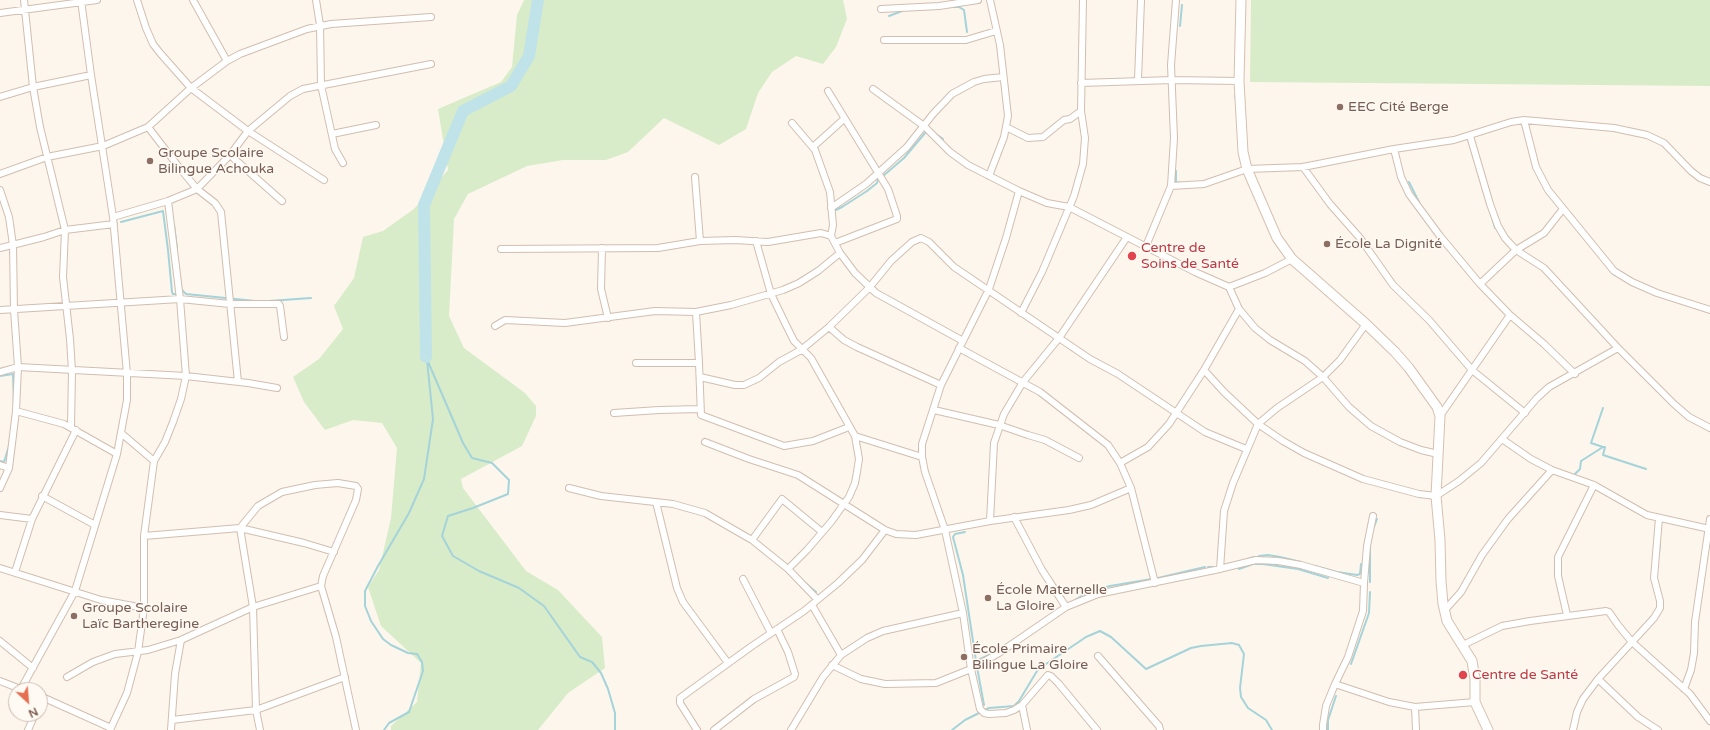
<!DOCTYPE html>
<meta charset="utf-8">
<style>
body{margin:0}
#map{position:relative;width:1710px;height:730px;overflow:hidden;background:#fdf6ec;font-family:"Varela Round",sans-serif}
canvas{display:block}
.north{position:absolute;left:8px;top:682px;width:40px;height:40px;box-sizing:border-box;background:#fffaf3;border:1px solid #cabbb1;border-radius:50%;rotate:154deg;font-size:11px;font-weight:700;line-height:16px;text-align:center;color:#7a5c4d}
.north::after{content:'';display:block;margin:auto;width:14px;height:18px;background:#e76f51;clip-path:polygon(50% 0,100% 100%,50% 72%,0 100%)}
</style>
<div id="map">
<canvas width="1710" height="730"></canvas>
<div class="north">N</div>
</div>
<script>
const g = document.querySelector('canvas').getContext('2d');
g.lineJoin = 'round';
function fillPath(path, color) {
  g.fillStyle = color;
  g.fill(path, 'evenodd');
}
function toPath(rows) {
  const path = new Path2D();
  for (const r of rows) {
    path.moveTo(r[0], r[1]);
    for (let i = 2; i < r.length; i += 2) path.lineTo(r[i], r[i + 1]);
  }
  return path;
}
function trace(path, color, width, dash) {
  g.strokeStyle = color;
  g.lineWidth = width;
  g.lineCap = dash ? 'butt' : 'round';
  g.setLineDash(dash || []);
  g.stroke(path);
}
function label(font, color, halo, rows, align = 'center') {
  g.font = font + ' "Varela Round",sans-serif';
  g.lineWidth = 3;
  g.setLineDash([]);
  g.textBaseline = 'middle';
  g.strokeStyle = halo;
  g.fillStyle = color;
  for (const [text, x, y, turn = 0] of rows) {
    g.save();
    g.translate(x, y);
    g.rotate((+turn || 0) * Math.PI / 180);
    g.textAlign = isNaN(turn) ? turn : align;
    if (halo) g.strokeText(text, 0, 0);
    g.fillText(text, 0, 0);
    g.restore();
  }
}
fillPath(toPath([
 [524,0,843,0,847,19,836,47,823,64,796,56,772,72,758,93,746,129,719,145,664,118,628,152,606,160,563,160,527,166,468,194,454,219,449,316,464,348,525,393,536,406,536,416,522,446,461,479,463,488,526,571,558,590,602,637,605,668,568,693,538,730,391,730,391,726,417,702,421,663,381,626,368,587,379,570,391,518,397,448,382,423,353,420,325,430,304,402,293,377,319,359,343,329,334,306,354,278,363,237,383,231,414,209,448,170,438,109,501,82,512,67,517,15],
 [1251,0,1710,0,1710,86,1250,82]
]), '#d8ecc9');
trace(toPath([
 [954,7,959,7,964,10,967,32],
 [889,16,902,11],
 [1180,26,1182,5],
 [1235,96,1236,100],
 [936,134,943,139],
 [1176,171,1176,182,1182,183],
 [883,176,904,158,925,133,927,133],
 [1409,182,1419,202],
 [833,209,836,210,842,207,867,191,877,183,879,176],
 [1491,214,1495,228],
 [121,222,163,211,168,250,172,292,173,294,178,294],
 [174,225,177,248],
 [182,290,186,294,255,301],
 [269,301,311,298],
 [426,357,463,443,472,458,492,463,509,480,508,494,473,508,448,516,442,536,453,556,479,571,519,588,544,606,580,657,592,662,601,673,608,689,615,713,615,730],
 [0,376,13,374,14,406],
 [1603,447,1605,447,1603,455,1646,469],
 [1603,447,1591,443,1603,408],
 [0,461,4,462,9,446],
 [1575,474,1580,469,1581,461,1603,447],
 [1374,527,1377,519],
 [965,532,955,534,953,537,963,575,976,661,991,654,1018,637],
 [1659,553,1660,544],
 [1259,556,1268,555,1280,557,1301,562],
 [1242,561,1254,557],
 [1315,566,1337,572,1357,575,1360,574,1361,564],
 [1208,567,1214,567],
 [1238,567,1239,569,1253,564,1263,564,1298,569,1328,578],
 [1158,578,1205,567],
 [803,581,816,592],
 [1370,582,1370,545],
 [1072,602,1086,593,1110,586,1152,579],
 [1351,664,1369,613,1370,592],
 [977,667,984,705],
 [384,730,389,723,409,712,423,671,422,662,417,654,408,653,391,645,383,639,371,621,365,606,365,591,378,566,409,513,424,479,433,419,427,360],
 [952,730,965,720,989,708,1014,706,1019,701,1040,666,1046,664,1086,637,1100,631,1111,637,1146,669,1191,648,1201,646,1232,643,1239,645,1244,654,1240,688,1241,697,1248,708,1266,720,1272,730],
 [1328,730,1328,720,1336,696]
]), '#a5d3da', 2);
trace(toPath([
 [426,357,424,205,463,111,511,86,529,56,538,0]
]), '#bfe3e8', 12);
const street = toPath([
 [24,0,33,87,40,127,65,230,63,277,70,339,72,371,71,427],
 [193,0,227,61],
 [316,0,320,25,321,85,335,149,343,163],
 [881,9,939,6,978,0],
 [0,13,97,0],
 [884,40,966,40,996,31],
 [1138,80,1141,0],
 [1081,83,1172,80,1239,81],
 [873,89,924,126,950,152,968,165,1019,191,1047,203,1069,207,1195,272,1229,287,1239,309,1255,328,1270,340,1305,361,1323,377,1349,407,1371,426,1400,442,1421,450,1438,454],
 [828,91,888,189,897,216,897,219,835,243],
 [0,97,33,87,91,75],
 [1524,120,1536,167,1548,190,1614,271,1632,282,1657,293,1710,310],
 [792,123,815,150,830,192,833,225,831,236,840,253,855,273,876,293,963,341],
 [148,127,178,166,197,189,215,203,221,212,238,382],
 [1006,127,1028,138,1043,137,1064,120,1070,119,1081,111],
 [332,134,376,125],
 [1470,136,1490,204,1498,226,1505,238,1516,250,1544,268,1618,348,1674,404,1689,417,1710,428],
 [814,146,844,119],
 [1394,149,1401,177,1409,194,1440,236,1480,284,1510,315,1544,344,1575,374],
 [230,155,282,201],
 [1303,167,1330,204,1360,238,1393,285,1429,320,1472,370,1525,413],
 [0,174,47,157,103,146,148,127,191,88,227,61,240,54,307,29,331,24,431,17],
 [989,176,1004,137,1008,116,1000,45,990,0],
 [695,177,700,241],
 [324,180,248,131,290,96,303,89,431,64],
 [1171,186,1204,184,1247,169,1303,167,1394,149,1454,140,1511,122,1524,120,1614,128,1647,135,1664,143,1691,171,1700,178,1710,182],
 [0,190,9,217,13,245,14,310,18,367,16,411,9,468,0,488],
 [1019,191,1006,238,989,289,941,385,922,444,922,457,925,472,945,530,963,613,971,669,980,709,984,713,989,714,1006,713,1014,710,1022,705,1048,675,1051,676,1059,684,1097,730],
 [831,208,866,184,907,147,933,114,952,94,974,82,984,79,1003,77],
 [113,217,168,201,197,189,230,155,248,131,191,88,160,53,153,44,146,28,137,0],
 [756,241,771,294,786,325,794,341,811,358,855,436,922,457],
 [1146,246,1171,186,1174,138,1171,65,1176,0],
 [0,248,44,237,65,230,114,224],
 [602,248,601,289,608,318],
 [501,249,658,248,700,241,735,240,768,242,821,233,831,236],
 [1480,284,1516,250,1544,233,1563,209],
 [1229,287,1265,273,1292,259],
 [0,310,180,299,230,304,279,304,280,306,284,337],
 [696,312,699,363,701,415,784,446,813,441,849,427],
 [1021,313,1042,272,1074,196,1083,164,1085,138,1081,111,1083,0],
 [495,326,505,320,565,323,655,311,696,312,731,305,783,290,799,283,818,271,840,253],
 [829,327,844,340,857,347,941,385],
 [959,348,1040,392,1108,445,1120,463,1131,488,1155,583],
 [636,363,699,363],
 [1204,370,1224,392,1258,424,1283,441,1304,453,1363,479,1419,494,1436,496,1459,481,1481,463,1537,398,1549,387,1618,348],
 [0,372,18,367,186,376,248,383,277,388],
 [700,377,735,385,744,385,759,378,779,362,801,350,829,327,869,288,891,261,912,242,921,238,929,242,954,267,1090,359,1118,374,1205,432,1246,449],
 [934,410,999,425,1028,435,1045,440,1079,458],
 [16,411,64,424,117,454],
 [614,413,659,410,700,409],
 [1440,416,1510,315],
 [1502,439,1531,459,1552,470,1594,485,1647,515,1710,529],
 [705,442,749,459,798,475,885,530,896,534,916,535,990,521,1069,510,1091,505,1131,488],
 [154,461,165,442,173,422,181,399,186,376,180,299,168,201],
 [1120,463,1148,447,1169,424,1204,370,1239,309],
 [0,465,9,468],
 [569,488,601,496,673,504,705,513,752,540,788,569,817,599],
 [42,496,95,525],
 [656,502,677,588,683,602,728,663],
 [0,515,32,519],
 [1014,517,1042,570,1066,607],
 [990,521,994,443,1004,414,1023,382,1059,338,1127,237],
 [144,536,240,528,304,543,334,552],
 [752,540,782,499,822,532],
 [0,568,101,600,144,608],
 [788,569,807,550,831,522,849,497,855,483,857,472,859,459,855,436],
 [1220,569,1224,511,1233,483,1258,424,1277,408,1323,377,1340,360,1366,324],
 [15,572,32,519,76,430],
 [743,579,771,633],
 [812,605,841,655],
 [1444,611,1461,592,1482,555,1508,519,1552,470],
 [1567,615,1558,576,1558,557,1594,485],
 [0,641,33,668],
 [1463,645,1502,626,1530,621,1606,611,1609,612,1618,625,1632,642,1690,694,1710,721],
 [1098,656,1159,726,1160,730],
 [832,665,861,679,885,684,936,683,971,669,999,653,1066,607,1098,594,1215,570,1256,560,1278,561,1301,565,1364,583],
 [67,677,93,662,115,654,148,650,181,640,253,607,321,586],
 [1598,679,1638,717,1658,730],
 [0,681,23,690],
 [1335,684,1389,702,1415,707,1475,702],
 [21,689,75,591,117,454,127,400,127,374,113,217,91,75,81,0],
 [1684,689,1691,670,1694,653,1695,622,1710,519],
 [40,696,111,728],
 [1022,705,1027,730],
 [1415,707,1416,730],
 [172,720,256,710,345,677],
 [28,730,35,714],
 [110,730,127,693,138,652,144,608,144,536,154,461,121,433],
 [171,730,175,674,181,640],
 [260,730,256,710,253,607,240,528,258,506,282,492,315,485,338,483,356,486,358,489,356,500,323,576,321,586,336,637,356,730],
 [697,730,680,703,680,698,752,646,804,611,838,583,862,560,885,530],
 [714,730,754,699,794,677,795,674,788,652,777,629],
 [791,730,823,677,841,655,867,638,883,631,963,613],
 [1323,730,1323,725,1326,706,1335,684,1348,657,1363,611,1364,583,1367,546,1373,516],
 [1573,730,1577,712,1583,699,1598,679,1654,618,1660,608,1660,601,1654,578,1659,518]
]);
const secondary = toPath([
 [1241,0,1239,81,1243,152,1247,169,1277,238,1292,259,1366,324,1395,352,1409,368,1437,407,1440,416,1436,496,1440,540,1441,581,1443,604,1447,621,1472,661,1475,679,1475,702,1488,730]
]);
trace(street, '#d1beb0', 8);
trace(secondary, '#d6c0b0', 11);
trace(street, '#fff', 6);
trace(secondary, '#fff', 9);
for (const [x, y, r, color] of [
 [1340,107,4,"#8d6e63"],
 [150,161,4,"#8d6e63"],
 [1327,244,4,"#8d6e63"],
 [1132,256,5,"#e0444e"],
 [988,598,4,"#8d6e63"],
 [74,616,4,"#8d6e63"],
 [964,657,4,"#8d6e63"],
 [1463,675,5,"#e0444e"]
]) {
  const dot = new Path2D();
  dot.arc(x, y, r, 0, 2 * Math.PI);
  g.fillStyle = color;
  g.fill(dot);
  trace(dot, '#fffaf3', 1.5);
}
label('14px', '#785e54', '#fffaf3', [
 ["EEC Cité Berge",1348,107],
 ["Groupe Scolaire",158,153],
 ["Bilingue Achouka",158,169],
 ["École La Dignité",1335,244],
 ["École Maternelle",996,590],
 ["La Gloire",996,606],
 ["Groupe Scolaire",82,608],
 ["Laïc Bartheregine",82,624],
 ["École Primaire",972,649],
 ["Bilingue La Gloire",972,665]
], 'left');
label('14px', '#be3a42', '#fffaf3', [
 ["Centre de",1141,248],
 ["Soins de Santé",1141,264],
 ["Centre de Santé",1472,675]
], 'left');
</script>
